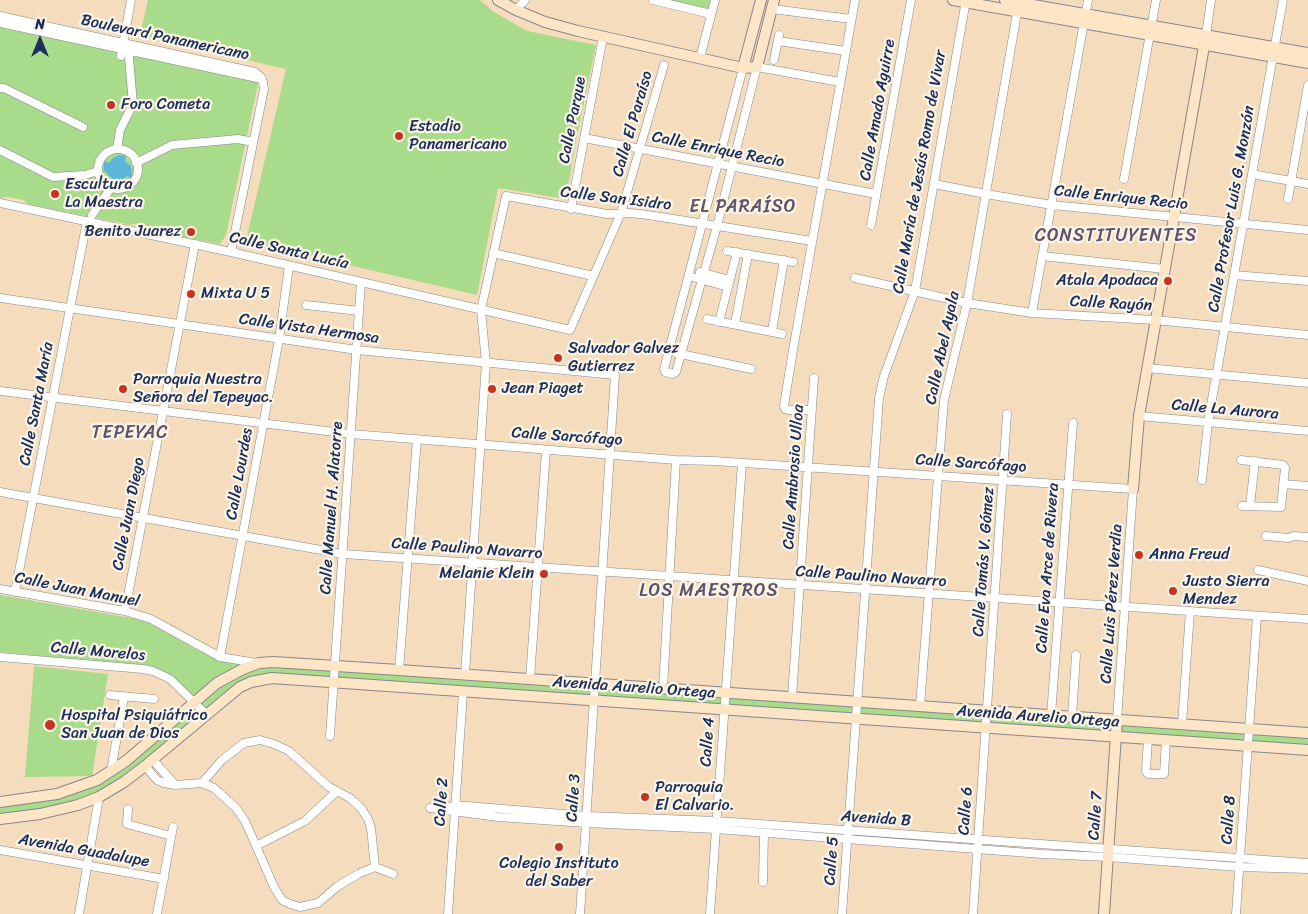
<!DOCTYPE html>
<meta charset="utf-8">
<style>
body{margin:0}
#map{position:relative;width:1308px;height:914px;overflow:hidden;background:#f4dcbd;font-family:Sriracha,sans-serif}
canvas{display:block}
.north{position:absolute;left:15px;top:15px;width:50px;height:50px;-webkit-text-stroke:4px #fcf5e5;paint-order:stroke;rotate:0deg;font-size:14px;font-weight:700;line-height:20px;text-align:center;color:#1b2f5e}
.north::after{content:'';display:block;margin:auto;width:18px;height:22px;background:#1b2f5e;clip-path:polygon(50% 0,100% 100%,50% 72%,0 100%)}
</style>
<div id="map">
<canvas width="1308" height="914"></canvas>
<div class="north">N</div>
</div>
<script>
const g = document.querySelector('canvas').getContext('2d');
g.lineJoin = 'round';
function fillPath(path, color) {
  g.fillStyle = color;
  g.fill(path, 'evenodd');
}
function toPath(rows) {
  const path = new Path2D();
  for (const r of rows) {
    if (r.length === 3) {
      path.moveTo(r[0] + r[2], r[1]);
      path.arc(r[0], r[1], r[2], 0, 2 * Math.PI);
      continue;
    }
    path.moveTo(r[0], r[1]);
    for (let i = 2; i < r.length; i += 2) path.lineTo(r[i], r[i + 1]);
  }
  return path;
}
function trace(path, color, width, dash) {
  g.strokeStyle = color;
  g.lineWidth = width;
  g.lineCap = dash ? 'butt' : 'round';
  g.setLineDash(dash || []);
  g.stroke(path);
}
function label(font, color, halo, rows, align = 'center') {
  g.font = font + ' Sriracha,sans-serif';
  g.lineWidth = 4.5;
  g.setLineDash([]);
  g.textBaseline = 'middle';
  g.strokeStyle = halo;
  g.fillStyle = color;
  for (const [text, x, y, turn = 0] of rows) {
    g.save();
    g.translate(x, y);
    g.rotate((+turn || 0) * Math.PI / 180);
    g.textAlign = isNaN(turn) ? turn : align;
    if (halo) g.strokeText(text, 0, 0);
    g.fillText(text, 0, 0);
    g.restore();
  }
}
fillPath(toPath([
 [148,0,480,0,494,12,527,31,596,45,576,141,566,199,498,188,477,295,246,241,286,69,140,35],
 [668,0,712,0,709,9],
 [0,24,257,79,258,84,226,235,220,244,151,231,150,227,133,224,130,225,27,204,24,200,8,197,0,198],
 [0,595,148,621,195,649,225,661,246,665,195,698,169,676,143,666,0,652],
 [263,665,331,669,330,677,329,682,250,681,208,713,199,704,221,684],
 [34,666,108,674,92,776,25,777],
 [341,669,588,687,591,689,592,695,590,700,337,680,338,673],
 [598,688,721,695,723,705,596,700,596,694],
 [733,696,980,715,982,716,984,723,729,707,729,699],
 [190,710,196,714,199,719,139,769,83,802,0,817,0,805,76,791],
 [990,715,1109,724,1113,726,1113,735,989,728],
 [1122,722,1308,734,1308,750,1117,737]
]), '#a8db8a');
fillPath(toPath([
 [119,155,126,156,125,161,131,166,132,176,131,178,127,176,119,183,113,184,110,183,112,178,108,175,104,170,104,163,105,161,109,163,113,158]
]), '#5cb6d9');
const street = toPath([
 [653,0,711,14],
 [772,9,851,19],
 [516,10,525,0],
 [0,16,255,72,260,76,263,82,264,89,231,252],
 [0,23,262,79],
 [1206,35,1211,0],
 [778,41,846,51],
 [121,56,131,0],
 [700,58,715,0],
 [774,60,779,35],
 [743,68,664,369,665,372,673,374,676,372,717,226,757,67,840,82],
 [0,88,4,88,83,127],
 [584,138,876,194],
 [117,149,120,130,133,104,129,58,130,51],
 [118,169,20],
 [0,150,53,177,85,175,98,171],
 [136,163,172,145,238,139,253,142],
 [1252,174,1308,184],
 [1124,179,1156,0],
 [934,184,986,194,1052,205,1308,230],
 [1288,199,1308,85],
 [0,203,231,252,570,330,621,213,664,65],
 [571,209,603,37],
 [92,215,111,188],
 [871,225,911,0],
 [727,251,793,262],
 [493,253,593,276],
 [1042,256,1164,269],
 [700,272,730,280],
 [1234,275,1308,281],
 [689,276,728,287],
 [855,278,967,303,1032,313,1155,320,1308,335],
 [0,298,357,350,615,375,580,914],
 [306,305,359,311],
 [1032,313,1088,0],
 [707,319,782,334],
 [719,322,737,252],
 [735,324,748,254],
 [772,331,784,260],
 [676,353,751,369],
 [1147,368,1308,383],
 [0,391,351,434,676,460,714,461,1133,489,1117,720],
 [812,410,788,410,785,409,784,406,793,350,855,0],
 [1139,416,1308,431],
 [1241,460,1283,465,1285,468,1281,507,1242,506],
 [1202,480,1208,422,1283,0],
 [1283,484,1308,486],
 [0,492,343,554,1308,619],
 [1250,506,1255,461],
 [1266,536,1289,538,1293,536,1308,537],
 [1258,570,1308,581],
 [0,589,125,611,151,619,220,657,257,663],
 [15,592,87,221],
 [125,611,195,244],
 [0,657,143,669,153,671,170,679,207,715],
 [220,657,279,339,289,266],
 [399,670,417,439],
 [465,674,486,363,481,310,506,196,607,214,630,213,648,215,812,241],
 [530,679,546,450],
 [663,688,676,460],
 [110,695,154,699],
 [792,697,814,378],
 [920,706,944,400,967,303,1018,7],
 [1051,715,1073,423],
 [1072,717,1076,655],
 [1182,724,1190,611],
 [330,736,361,282],
 [1148,739,1146,771,1148,774,1164,774,1166,740],
 [153,760,175,785],
 [145,766,157,780,164,783,175,785,202,783,222,760,244,743,260,740,274,744,289,751,329,787,350,798,361,808,368,819,371,828,375,867],
 [111,771,124,697],
 [202,783,214,788,236,808,245,821,253,839,274,887,282,900,290,904,300,907,318,903,338,886,360,873,375,867,393,874],
 [430,808,498,817,586,823,716,829,1042,854,1108,857,1239,867,1308,869],
 [128,809,127,824,171,836],
 [444,809,455,805,587,816,717,821,1308,863],
 [256,846,305,821,337,791],
 [0,850,164,879],
 [763,882,764,833],
 [79,914,99,797],
 [157,914,173,827],
 [448,914,463,692],
 [710,914,742,463],
 [842,914,879,398,884,376,915,291,966,0],
 [973,914,1007,414],
 [1236,914,1257,616]
]);
const secondary = toPath([
 [498,0,516,10,545,22,578,31,743,68,757,67,774,0],
 [953,0,1308,63],
 [1005,0,1308,53],
 [743,68,761,0],
 [1133,489,1139,416,1206,35],
 [0,802,57,794,97,780,126,761,217,683,243,669,259,663,273,662,399,670,1308,733],
 [0,819,40,814,78,805,99,797,124,782,145,766,240,687,251,682,272,678,1308,750],
 [1104,914,1117,720]
]);
trace(street, '#88868e', 9);
trace(secondary, '#88868e', 12);
trace(street, '#fff', 8);
trace(secondary, '#fde5c5', 10);
for (const [x, y, r, color] of [
 [111,105,5,"#c8321e"],
 [399,136,5,"#c8321e"],
 [55,194,5,"#c8321e"],
 [191,232,5,"#c8321e"],
 [1168,281,5,"#c8321e"],
 [191,294,5,"#c8321e"],
 [558,358,5,"#c8321e"],
 [123,389,5,"#c8321e"],
 [492,389,5,"#c8321e"],
 [1139,555,5,"#c8321e"],
 [544,574,5,"#c8321e"],
 [1173,591,5,"#c8321e"],
 [50,725,6,"#c8321e"],
 [645,797,5,"#c8321e"],
 [559,847,5,"#c8321e"]
]) {
  const dot = new Path2D();
  dot.arc(x, y, r, 0, 2 * Math.PI);
  g.fillStyle = color;
  g.fill(dot);
  trace(dot, '#fcf5e5', 2);
}
label('16px', '#1b2f5e', '#fcf5e5', [
 ["Boulevard Panamericano",165,38,12],
 ["Calle Amado Aguirre",878,110,-80],
 ["Calle Parque",573,120,-79],
 ["Calle El Paraíso",633,124,-74],
 ["Calle Enrique Recio",718,150,11],
 ["Calle María de Jesús Romo de Vivar",920,172,-80],
 ["Calle Enrique Recio",1121,198,6],
 ["Calle San Isidro",616,199,7],
 ["Calle Profesor Luis G. Monzón",1232,209,-80],
 ["Calle Santa Lucía",289,251,13],
 ["Calle Rayón",1111,304,3],
 ["Calle Vista Hermosa",309,329,8],
 ["Calle Abel Ayala",943,348,-78],
 ["Calle Santa María",37,404,-79],
 ["Calle La Aurora",1225,410,5],
 ["Calle Sarcófago",567,437,4],
 ["Calle Sarcófago",971,464,4],
 ["Calle Lourdes",240,474,-80],
 ["Calle Ambrosio Ulloa",794,477,-86],
 ["Calle Manuel H. Alatorre",332,508,-86],
 ["Calle Juan Diego",129,514,-79],
 ["Calle Paulino Navarro",467,549,4],
 ["Calle Tomás V. Gómez",984,562,-86],
 ["Calle Eva Arce de Rivera",1048,568,-86],
 ["Calle Paulino Navarro",871,577,4],
 ["Calle Juan Manuel",77,590,11],
 ["Calle Luis Pérez Verdia",1112,604,-86],
 ["Calle Morelos",98,652,5],
 ["Avenida Aurelio Ortega",634,688,4],
 ["Avenida Aurelio Ortega",1038,717,4],
 ["Calle 4",708,742,-86],
 ["Calle 3",574,798,-86],
 ["Calle 2",442,802,-86],
 ["Calle 6",966,811,-86],
 ["Calle 7",1096,816,-86],
 ["Avenida B",876,819,4],
 ["Calle 8",1229,820,-86],
 ["Avenida Guadalupe",84,851,10],
 ["Calle 5",832,861,-86]
]);
label('16px', '#1b2f5e', '#fcf5e5', [
 ["Foro Cometa",121,105],
 ["Estadio",409,127],
 ["Panamericano",409,145],
 ["Escultura",65,185],
 ["La Maestra",65,203],
 ["Benito Juarez",181,232,"right"],
 ["Atala Apodaca",1158,281,"right"],
 ["Mixta U 5",201,294],
 ["Salvador Galvez",568,349],
 ["Gutierrez",568,367],
 ["Parroquia Nuestra",133,380],
 ["Señora del Tepeyac.",133,398],
 ["Jean Piaget",502,389],
 ["Anna Freud",1149,555],
 ["Melanie Klein",534,574,"right"],
 ["Justo Sierra",1183,582],
 ["Mendez",1183,600],
 ["Hospital Psiquiátrico",61,716],
 ["San Juan de Dios",61,734],
 ["Parroquia",655,788],
 ["El Calvario.",655,806],
 ["Colegio Instituto",559,864,"center"],
 ["del Saber",559,882,"center"]
], 'left');
g.letterSpacing = '1px';
label('18px', '#5f526c', '#fcf5e5', [
 ["EL PARAÍSO",743,207],
 ["CONSTITUYENTES",1116,236],
 ["TEPEYAC",130,433],
 ["LOS MAESTROS",709,591]
]);
g.letterSpacing = '0px';
</script>
